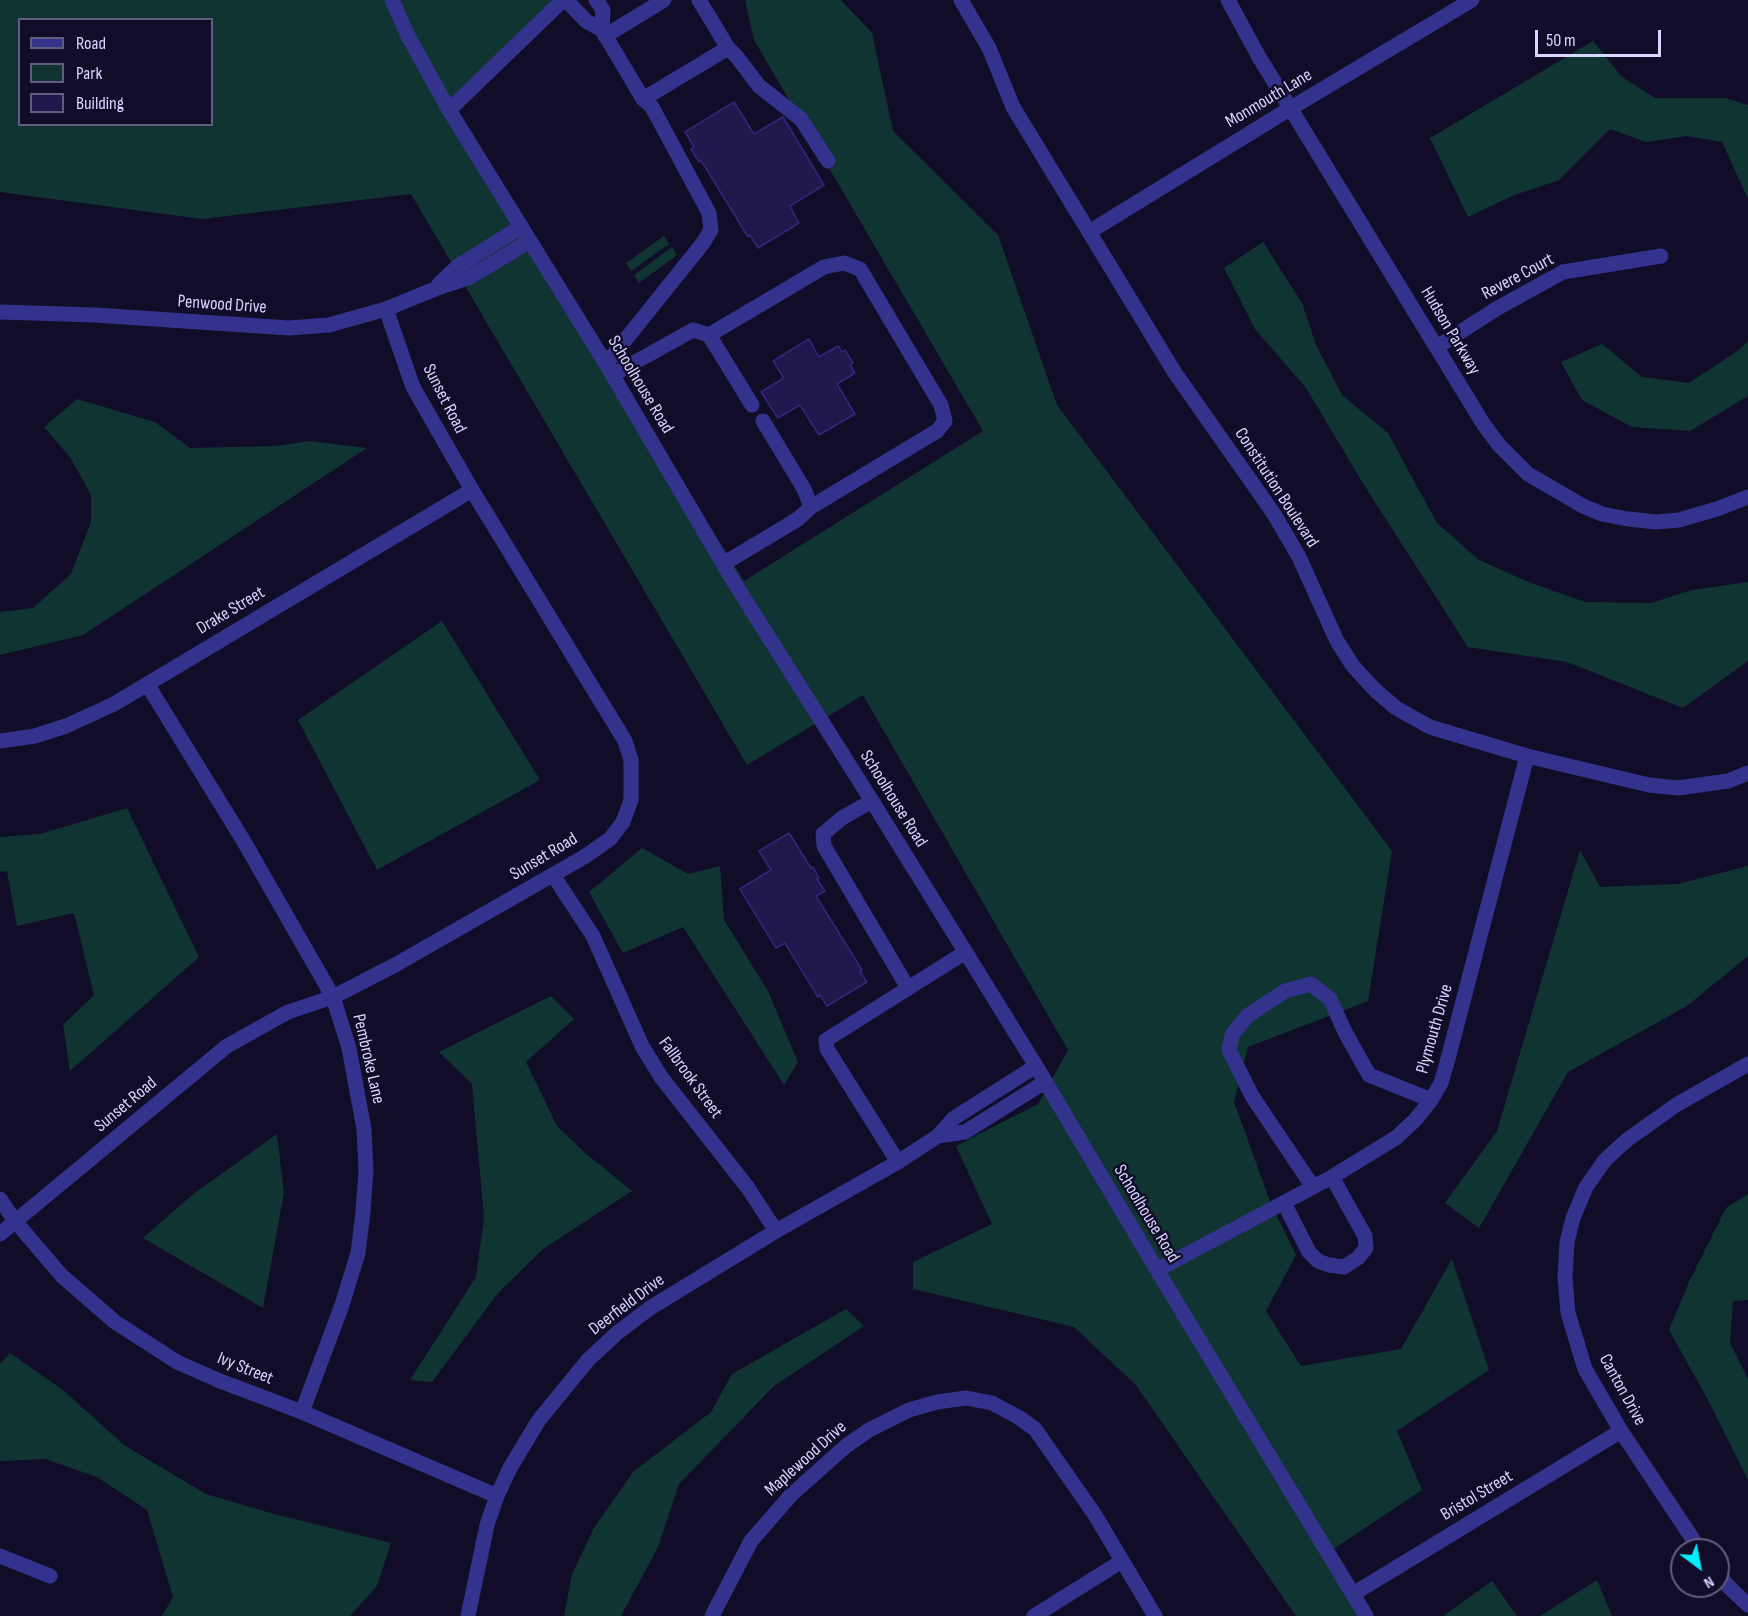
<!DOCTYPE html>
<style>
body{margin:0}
#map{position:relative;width:1748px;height:1616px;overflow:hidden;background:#110d29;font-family:"Sofia Sans Condensed",sans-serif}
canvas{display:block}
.legend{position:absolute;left:18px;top:18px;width:195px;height:108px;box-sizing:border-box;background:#110d29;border:2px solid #615d7f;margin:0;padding:8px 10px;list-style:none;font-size:18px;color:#d9d5ff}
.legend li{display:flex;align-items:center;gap:12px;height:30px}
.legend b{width:30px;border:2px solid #615d7f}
.north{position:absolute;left:1670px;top:1538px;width:60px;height:60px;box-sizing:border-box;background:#110d29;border:2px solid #615d7f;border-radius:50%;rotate:148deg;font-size:16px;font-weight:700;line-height:24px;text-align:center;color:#d9d5ff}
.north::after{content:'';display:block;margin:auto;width:21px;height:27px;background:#01eeff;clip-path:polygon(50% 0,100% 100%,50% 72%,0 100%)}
.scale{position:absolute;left:1535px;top:30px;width:126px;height:27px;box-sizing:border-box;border:3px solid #d9d5ff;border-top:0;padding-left:8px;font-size:18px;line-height:21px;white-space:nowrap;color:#d9d5ff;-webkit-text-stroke:4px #110d29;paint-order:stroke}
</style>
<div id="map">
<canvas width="1748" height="1616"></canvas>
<ul class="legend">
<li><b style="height:8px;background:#33338d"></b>Road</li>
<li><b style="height:16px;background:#0f3431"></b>Park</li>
<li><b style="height:16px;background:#20174c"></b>Building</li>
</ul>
<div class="north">N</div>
<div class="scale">50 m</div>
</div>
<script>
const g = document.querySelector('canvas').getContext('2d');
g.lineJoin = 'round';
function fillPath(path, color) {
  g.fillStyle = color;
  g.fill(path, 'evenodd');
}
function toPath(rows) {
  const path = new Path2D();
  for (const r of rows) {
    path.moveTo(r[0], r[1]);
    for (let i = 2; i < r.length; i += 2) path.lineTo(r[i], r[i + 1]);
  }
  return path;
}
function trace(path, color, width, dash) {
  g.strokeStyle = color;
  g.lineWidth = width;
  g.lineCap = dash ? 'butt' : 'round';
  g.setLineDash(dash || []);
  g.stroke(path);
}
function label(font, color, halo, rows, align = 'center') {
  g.font = font + ' "Sofia Sans Condensed",sans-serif';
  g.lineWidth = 5;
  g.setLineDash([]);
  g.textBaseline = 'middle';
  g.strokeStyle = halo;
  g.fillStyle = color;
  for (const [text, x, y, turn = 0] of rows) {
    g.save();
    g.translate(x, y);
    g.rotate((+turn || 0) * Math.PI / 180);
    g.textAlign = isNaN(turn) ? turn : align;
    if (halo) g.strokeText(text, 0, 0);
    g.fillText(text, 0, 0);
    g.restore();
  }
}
fillPath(toPath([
 [0,0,558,0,449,108,744,581,983,431,754,40,745,0,841,0,872,33,893,131,998,235,1057,405,1392,851,1368,1001,1248,1047,1234,1102,1271,1204,1296,1255,1266,1311,1301,1366,1401,1349,1452,1259,1489,1370,1397,1431,1422,1490,1329,1552,1367,1616,1296,1616,1136,1385,1074,1327,913,1289,913,1262,992,1224,956,1146,1038,1104,1068,1050,863,695,747,765,411,194,202,219,0,192],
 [20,20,212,20,212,124,20,124],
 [1593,41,1622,77,1655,98,1725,98,1748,105,1748,199,1722,142,1687,136,1646,142,1610,129,1559,180,1512,196,1468,217,1430,138],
 [664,236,669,244,631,271,626,263],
 [1263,242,1302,303,1316,345,1342,395,1388,433,1437,523,1479,560,1526,581,1585,602,1651,603,1692,590,1748,582,1748,661,1683,708,1567,662,1468,647,1364,485,1306,388,1255,329,1224,268],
 [672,247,677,255,639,283,634,275],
 [1748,341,1748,396,1690,431,1632,427,1582,400,1561,362,1602,344,1642,377,1689,383,1739,350],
 [77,399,155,422,190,448,275,446,310,441,367,448,83,635,0,655,0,612,33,608,71,574,91,522,91,495,70,457,44,427],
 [442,621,540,780,377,870,298,720],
 [127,808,199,957,70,1071,63,1025,94,995,74,913,17,926,7,871,0,872,0,837,40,834],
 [642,848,688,874,720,866,724,920,768,991,798,1062,784,1085,683,927,623,953,589,892],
 [1580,850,1600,887,1678,884,1748,866,1748,956,1687,1006,1568,1072,1479,1228,1445,1203,1497,1131],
 [551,996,574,1019,526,1062,557,1126,584,1152,632,1191,543,1249,498,1293,432,1382,410,1380,476,1277,484,1218,472,1084,439,1052],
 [277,1134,284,1193,263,1308,143,1238,192,1195],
 [1748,1194,1748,1300,1733,1301,1730,1343,1748,1379,1748,1480,1708,1400,1669,1330,1689,1282,1726,1208],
 [846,1309,864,1326,774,1386,679,1484,658,1547,621,1616,564,1616,572,1574,594,1528,633,1472,711,1412,732,1374],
 [10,1353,63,1390,124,1445,206,1494,274,1514,391,1543,377,1586,350,1616,162,1616,173,1597,147,1510,97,1477,45,1459,0,1461,0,1364],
 [1597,1580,1612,1616,1540,1616],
 [1492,1581,1517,1616,1443,1616]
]), '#0f3431');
const building = toPath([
 [734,102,754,134,783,117,824,185,790,206,799,223,758,248,750,235,748,237,701,160,699,162,691,149,694,147,685,132,734,102],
 [809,339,819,357,838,346,842,352,845,350,853,363,850,365,855,373,837,384,855,414,819,435,800,405,778,418,761,392,784,378,773,361,809,339],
 [789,833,811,868,813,867,819,878,817,879,825,891,816,896,862,970,860,971,867,982,827,1006,820,995,818,997,785,943,776,948,740,889,771,870,759,851,789,833]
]);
fillPath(building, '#20174c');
trace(building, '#34267b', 1.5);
trace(toPath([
 [392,0,408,36,449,110,606,364,732,579,872,801,1036,1066,1157,1270,1366,1616],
 [566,0,586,21,602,30,643,99,652,107,709,213,711,230,703,243,606,364],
 [596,0,603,10,602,30],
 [961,0,989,48,1013,107,1175,373,1274,514,1299,557,1337,641,1353,666,1375,690,1396,708,1430,727,1527,756,1649,785,1678,788,1728,781,1748,773],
 [1228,0,1259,57,1484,425,1499,445,1528,474,1583,506,1602,514,1628,519,1656,522,1679,520,1717,509,1748,497],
 [605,36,664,0],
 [728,48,737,57,759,86,801,119,828,161],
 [643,99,728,48,699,0],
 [449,110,563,0],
 [1089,232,1291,108,1472,0],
 [439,284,458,266,521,227],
 [0,312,95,315,289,328,329,325,386,309,435,289,468,278,530,241],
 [709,335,824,267,844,263,860,269,941,405,945,421,937,431,811,507,798,519,723,564],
 [1437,347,1496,309,1563,272,1661,256],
 [612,375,693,330,709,335,752,405],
 [763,421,804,489,811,507],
 [147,684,243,840,333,997,349,1048,364,1129,366,1171,363,1212,358,1253,342,1305,302,1412],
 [0,741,35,736,66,726,114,704,472,490],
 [872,801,842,818,823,834,824,846,908,988],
 [553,875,593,936,642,1046,661,1077,748,1188,776,1231],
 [938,1136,965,1132,1045,1082],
 [898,1162,827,1049,826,1040,964,953],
 [1313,1187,1252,1096,1229,1050,1232,1035,1247,1016,1285,991,1311,984,1330,999,1345,1032,1369,1075,1431,1100],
 [0,1199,15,1221,62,1276,115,1322,177,1362,220,1381,302,1412,497,1496],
 [1284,1203,1309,1252,1318,1261,1329,1265,1344,1267,1358,1258,1366,1248,1365,1236,1332,1177],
 [0,1234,227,1046,288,1012,333,997,395,965,584,857,610,839,623,822,631,800,631,760,625,741,472,490,413,387,386,309],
 [1157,1270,1332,1177,1397,1137,1416,1119,1431,1100,1441,1083,1448,1059,1527,756],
 [1700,1550,1621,1431,1585,1369,1568,1313,1565,1278,1567,1242,1573,1218,1586,1187,1605,1160,1627,1140,1676,1105,1748,1064],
 [0,1556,50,1576],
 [1718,1574,1728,1586,1748,1605],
 [1353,1594,1621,1431],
 [468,1616,487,1525,497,1496,510,1468,539,1420,588,1360,617,1333,650,1308,776,1231,898,1162,938,1136,954,1118,1036,1066],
 [712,1616,751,1541,791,1495,846,1446,869,1430,909,1410,937,1402,966,1398,992,1403,1018,1417,1035,1429,1095,1515,1155,1616],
 [1034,1616,1122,1561]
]), '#33338d', 15);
label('18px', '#d9d5ff', '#110d29', [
 ["Monmouth Lane",1269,99,-31],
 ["Revere Court",1518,277,-28],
 ["Penwood Drive",222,305,4],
 ["Hudson Parkway",1450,331,59],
 ["Schoolhouse Road",640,385,59],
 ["Sunset Road",444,399,63],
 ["Constitution Boulevard",1276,488,57],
 ["Drake Street",231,611,-31],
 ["Schoolhouse Road",893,799,58],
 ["Sunset Road",544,857,-31],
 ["Plymouth Drive",1435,1029,-74],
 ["Pembroke Lane",368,1059,77],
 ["Fallbrook Street",690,1078,54],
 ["Sunset Road",126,1105,-40],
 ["Schoolhouse Road",1146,1214,59],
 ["Deerfield Drive",627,1305,-37],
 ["Ivy Street",245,1369,22],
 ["Canton Drive",1622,1390,61],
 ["Maplewood Drive",806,1459,-42],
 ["Bristol Street",1477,1496,-31]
]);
</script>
